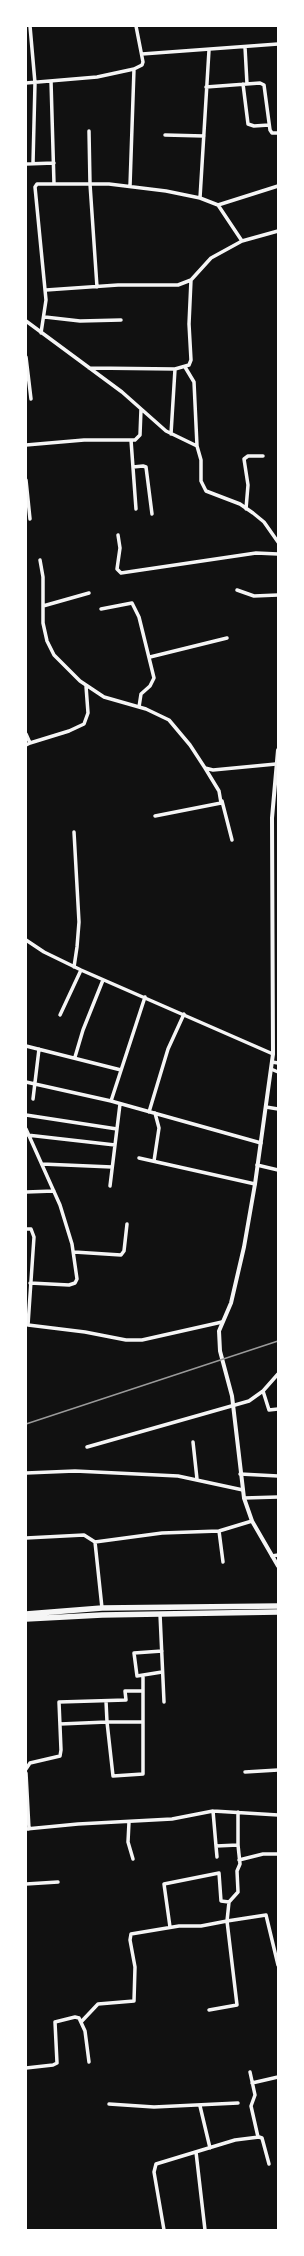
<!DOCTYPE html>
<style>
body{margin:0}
#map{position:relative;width:304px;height:2256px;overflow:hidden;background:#111;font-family:"Varela Round",sans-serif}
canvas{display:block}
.frame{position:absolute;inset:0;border:27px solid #fff;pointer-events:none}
</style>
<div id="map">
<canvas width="304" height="2256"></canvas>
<div class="frame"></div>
</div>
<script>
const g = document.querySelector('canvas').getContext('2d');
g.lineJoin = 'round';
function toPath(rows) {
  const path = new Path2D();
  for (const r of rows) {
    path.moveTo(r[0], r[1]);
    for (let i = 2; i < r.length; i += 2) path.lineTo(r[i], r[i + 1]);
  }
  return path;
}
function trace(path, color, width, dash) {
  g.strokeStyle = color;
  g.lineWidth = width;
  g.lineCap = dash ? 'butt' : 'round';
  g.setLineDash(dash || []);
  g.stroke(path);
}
trace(toPath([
 [30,26,35,83,33,163],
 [245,47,247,84],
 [142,54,278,44],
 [51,81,54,184],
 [26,83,97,77,134,69],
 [243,84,248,124,254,126,269,125],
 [206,87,260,83,264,85,270,130,272,133,278,133],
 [89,131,90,184,97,287],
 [165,135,204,136],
 [26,164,54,163],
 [130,186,134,69,142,65,143,62,136,26],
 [200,198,209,50],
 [218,205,278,186],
 [46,290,118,285,178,285,191,280,211,258,242,241],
 [45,317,80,321,121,320],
 [26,321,122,392,166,431,197,446,201,460,201,481,206,491,240,504,253,513,264,522,278,542],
 [41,333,46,300,35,187,37,184,109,184,166,191,200,198,218,205,242,241,278,231],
 [26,357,31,399],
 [185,367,194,382,197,446],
 [89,368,175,369,189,365,191,360,189,324,191,280],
 [171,434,175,369],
 [131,440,136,509],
 [26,445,84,440,135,440,140,435,141,409],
 [133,467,143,466,146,467,152,514],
 [26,480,30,519],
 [246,509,248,485,244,459,248,456,263,456],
 [118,535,120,548,117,569,121,573,256,553,278,554],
 [40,560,43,577,43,623,47,641,54,655,80,681,104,697,146,709,169,720,190,745,205,768,213,770,276,764],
 [237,590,254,596,278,595],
 [43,606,89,593],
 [101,609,132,603,139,617,154,678,150,686,141,694,139,707],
 [150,657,227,638],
 [26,734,30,743,26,745],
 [30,743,69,731,84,724,88,713,86,686],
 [222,801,232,840],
 [155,816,221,803,219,791,205,768],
 [26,940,44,952,81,970,273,1054],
 [74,967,77,947,79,922,74,832],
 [145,997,111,1101,261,1143],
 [60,1015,81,970],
 [26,1046,121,1070],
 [75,1057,83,1030,103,980],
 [272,1062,278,1063],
 [271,1069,278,1072],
 [26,1082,111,1101],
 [33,1099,39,1049],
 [266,1107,278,1109],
 [149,1112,168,1049,184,1014],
 [26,1115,117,1129],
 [26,1129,60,1205,72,1244,77,1279,75,1283,69,1285,30,1283],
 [27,1135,115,1145],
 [139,1158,255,1184],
 [154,1161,159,1128,155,1113],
 [42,1164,112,1167],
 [257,1165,278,1170],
 [110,1186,120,1104],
 [26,1192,54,1191],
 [26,1229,31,1229,34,1237,28,1325,85,1332,126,1340,142,1340,222,1322],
 [74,1252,121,1255,124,1251,127,1224],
 [263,1391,269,1410,278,1409],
 [193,1442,197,1479],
 [87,1447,249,1401,263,1391,278,1374],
 [26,1473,75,1471,178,1476,243,1490],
 [240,1474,278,1476],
 [244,1498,278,1497],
 [219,1531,223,1562],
 [26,1538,84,1535,95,1542],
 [272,1556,278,1555],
 [102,1608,95,1542,162,1533,219,1531,252,1521],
 [160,1614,164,1702],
 [162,1651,134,1653,137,1676,162,1672],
 [106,1701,107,1722,143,1722],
 [60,1724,107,1722,113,1776,143,1774,143,1675],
 [26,1769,30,1763,60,1756,61,1750,59,1702,126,1700,125,1691,143,1691],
 [245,1772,278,1770],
 [26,1773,29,1829],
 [213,1811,216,1846,238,1845,240,1864,237,1871,238,1892,229,1902,227,1921,266,1915,278,1965],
 [129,1822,128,1842,133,1859],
 [26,1829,78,1824,172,1819,213,1811,278,1815],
 [238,1845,238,1812],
 [216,1846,217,1857],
 [239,1860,263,1854,278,1854],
 [26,1884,58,1882],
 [170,1927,164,1884,219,1873,221,1901,229,1902],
 [81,2022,98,2004,134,2001,135,1967,130,1940,131,1934,179,1926,201,1926,227,1921,237,2005,209,2010],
 [26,2068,53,2065,57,2063,55,2022,75,2017,79,2018,85,2031,89,2062],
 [250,2072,255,2095,251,2106,258,2137],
 [252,2083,278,2077],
 [109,2104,154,2107,238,2103],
 [200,2106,210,2148],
 [196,2152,205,2230],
 [164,2230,154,2172,156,2164,235,2140,259,2137,262,2138,269,2164]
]), '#f5f5f5', 3.5);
trace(toPath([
 [278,750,272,818,273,1054,255,1184,244,1247,231,1303,219,1331,220,1351,232,1396,244,1498,252,1521,278,1566]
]), '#f5f5f5', 4);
trace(toPath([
 [26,1614,102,1608,278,1606],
 [26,1619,102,1615,278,1612]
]), '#f5f5f5', 5.5);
trace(toPath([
 [26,1424,278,1341]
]), '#9a9a9a', 1.5);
</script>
